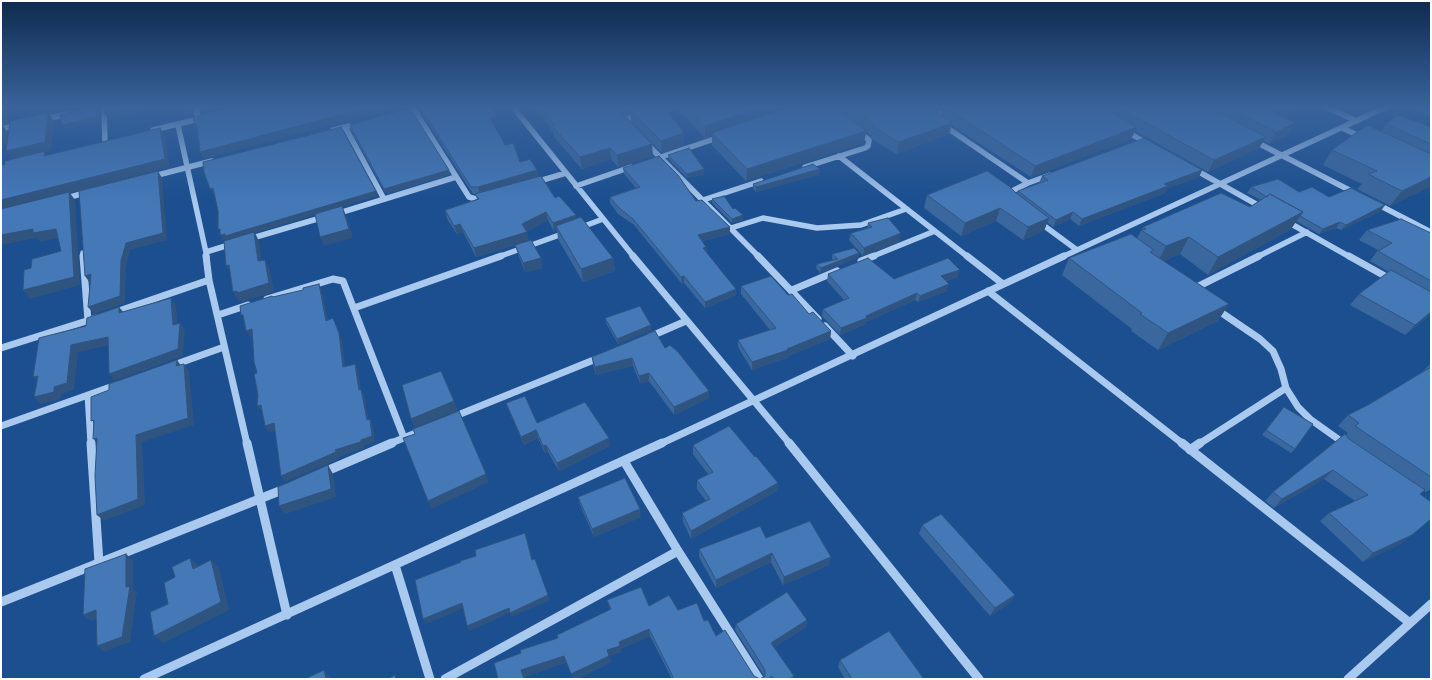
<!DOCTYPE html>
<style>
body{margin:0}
#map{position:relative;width:1432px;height:680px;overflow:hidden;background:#1b4f8f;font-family:"Titillium Web",sans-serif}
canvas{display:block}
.frame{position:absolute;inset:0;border:2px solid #fff;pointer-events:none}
</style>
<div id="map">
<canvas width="1432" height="680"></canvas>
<div class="frame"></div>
</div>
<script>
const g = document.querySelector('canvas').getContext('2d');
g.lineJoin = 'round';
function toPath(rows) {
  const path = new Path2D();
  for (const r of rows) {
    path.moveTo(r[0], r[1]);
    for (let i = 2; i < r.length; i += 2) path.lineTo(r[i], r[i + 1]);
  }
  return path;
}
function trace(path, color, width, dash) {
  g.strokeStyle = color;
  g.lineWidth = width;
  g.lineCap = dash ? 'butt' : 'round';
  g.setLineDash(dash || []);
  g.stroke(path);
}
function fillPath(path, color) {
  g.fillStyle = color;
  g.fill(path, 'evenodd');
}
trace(toPath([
 [104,107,105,142],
 [196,107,198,120],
 [513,107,634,257],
 [1326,107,1357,121],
 [413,108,469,197,476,199,485,197],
 [931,117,958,107],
 [44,119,69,114],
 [623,120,640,115],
 [178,125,207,257],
 [943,125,1028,183],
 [349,126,345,127,384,199],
 [1342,128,1362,137],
 [1,129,18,125],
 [153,130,203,118],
 [333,130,345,127],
 [1126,131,1148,144],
 [1254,141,1355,193],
 [645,142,759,257],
 [839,156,968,257],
 [658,158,720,137],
 [805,167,865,148,868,146,869,140,859,132],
 [1192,168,1263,208],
 [150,177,212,161],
 [536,182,566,173],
 [576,186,631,167],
 [1007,195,1008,193,1028,183,1050,175],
 [63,199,88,192],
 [703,200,761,181],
 [1375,203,1431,232],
 [336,214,456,177],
 [1286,221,1350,257],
 [1039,222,1077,250],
 [579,228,603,219],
 [731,228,763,218,817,228,861,225,906,209],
 [249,239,324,217],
 [206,252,232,244],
 [83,253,83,257],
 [498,257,565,233],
 [871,257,935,231],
 [1062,257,1386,107],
 [1257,257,1307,232]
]), '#a9c9ee', 5.5);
trace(toPath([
 [83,256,88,321],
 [206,256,209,280,247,444],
 [633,256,790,444],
 [758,256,818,319],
 [967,256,1003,284],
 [1349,256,1392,280],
 [861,261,874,256],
 [1193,289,1259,256],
 [792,290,837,271],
 [988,291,1183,444],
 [267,299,333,279,343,281,404,438],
 [354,308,501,256],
 [1216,309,1260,339,1273,351,1281,369,1286,388,1298,407,1310,419,1345,444],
 [113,313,209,280],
 [218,315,248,305],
 [825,326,853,356],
 [649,337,686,321],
 [1,348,96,318],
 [171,366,224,347],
 [88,395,91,444],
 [453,417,601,357],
 [1,426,116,385],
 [389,444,423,430],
 [660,444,1064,256],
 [1199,444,1286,388]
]), '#a9c9ee', 7);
trace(toPath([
 [91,443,99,563],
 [247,443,287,615],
 [789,443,979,679],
 [1182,443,1410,623],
 [1190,450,1200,443],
 [624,461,678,551,759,679],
 [322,473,392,443],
 [395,565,430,679],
 [1,602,287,488],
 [144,679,662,443],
 [445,679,678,551],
 [1348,679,1431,604]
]), '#a9c9ee', 9);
fillPath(toPath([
 [418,107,490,107,496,116,498,123,494,124,505,145,520,162,537,170,538,176,555,198,576,215,576,219,613,258,615,271,583,282,558,239,557,231,554,232,548,220,526,232,528,241,541,258,542,268,525,272,518,254,515,245,516,245,476,257,463,232,457,234,447,219,445,210,477,199,475,194,473,194],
 [534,107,616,107,653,156,618,167,611,159,582,169,554,137,554,133],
 [617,107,780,107,780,110,787,108,787,107,1208,107,1214,111,1216,107,1303,107,1281,116,1295,123,1288,135,1269,144,1263,141,1259,148,1208,172,1135,131,1131,139,1031,177,951,125,949,134,897,154,873,140,870,135,866,132,864,143,746,181,712,145,712,136,705,138,676,107,669,114,684,133,684,145,662,153,631,122,631,113,625,115],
 [943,108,941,115,935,111],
 [1339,107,1354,107,1347,111],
 [1411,107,1431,107,1431,118],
 [1386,124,1431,127,1431,186,1390,206,1357,189,1362,184,1323,165,1332,150,1381,131],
 [350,125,451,174,386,194,351,130],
 [668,155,704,169,704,174,687,178,669,159],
 [623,168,696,201,730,234,702,241,706,247,707,253,736,295,705,308,684,283,682,284,634,225,618,214,610,203,610,197,636,188,624,174],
 [1202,170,1199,177,1167,188,1165,193,1079,226,1070,219,1053,227,1047,222,1044,231,1023,240,996,221,961,236,924,208,927,195,1015,192,1017,194,1018,191,1039,183,1042,176],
 [820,174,756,192,753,188,753,184],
 [1251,187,1299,192,1329,197,1381,211,1341,230,1336,228,1319,234,1296,221,1291,229,1208,275,1180,254,1163,261,1218,321,1158,350,1131,331,1132,329,1062,275,1069,258,1137,238,1143,227,1250,207,1261,200,1247,193],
 [712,199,743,215,743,220,732,223,712,203],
 [868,223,900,241,863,256,849,240,851,233,867,228],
 [1367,230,1431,233,1431,314,1405,335,1350,305,1359,294,1389,272,1370,261,1378,250,1359,240],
 [859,253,859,257,820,273,816,268,817,264,833,260,832,259,832,254],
 [828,274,894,279,958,277,946,281,947,291,918,302,915,300,866,322,866,324,840,335,822,316,823,309,844,300,827,281],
 [741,286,788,295,809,314,831,331,830,339,788,356,787,358,752,370,738,347,738,340,770,330,741,294],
 [605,318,651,325,651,330,618,344,606,323],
 [665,348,709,398,674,415,649,381,640,383,633,366,596,375,593,365,592,357],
 [1431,363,1431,489,1426,492,1424,491,1420,494,1402,543,1363,562,1320,521,1329,513,1355,501,1324,479,1274,508,1265,501,1273,492,1346,435,1348,433,1338,426,1348,415,1368,405,1422,372],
 [506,403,537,423,610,446,559,471,548,452,545,453,538,438,524,445,509,411],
 [1284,407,1295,449,1291,453,1262,435],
 [693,445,755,457,778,483,777,491,691,539,683,522,682,513,706,501,697,489,697,480,708,474,693,454],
 [578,497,641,517,594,537,580,505],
 [922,525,1015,595,1010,603,990,616,919,534],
 [766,538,829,565,783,585,771,562,716,588,699,557,699,549],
 [607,600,678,610,704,621,716,636,754,676,760,679,764,676,735,630,736,624,807,620,806,627,774,647,794,676,793,679,672,679,650,636,620,649,621,652,609,656,611,662,577,679,573,679,567,662,524,677,525,679,498,679,521,653,558,638,610,610],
 [840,660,924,679,845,679,838,667]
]), '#3a679d');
fillPath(toPath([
 [3,107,9,107,8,123,2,124,7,132,7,143,1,144,1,115],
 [59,107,75,107,61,111],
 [97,107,99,107,100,109,100,122,65,129,62,125],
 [130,107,165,107,109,120,104,113],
 [183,107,192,107,193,113,185,115,181,108],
 [198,107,226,107,201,114],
 [370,107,398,107,204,159,200,152],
 [624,107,648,107,630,110,631,113,625,115],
 [664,107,676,107,664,118],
 [762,107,780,107,780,113,712,133,712,136,705,138,705,126],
 [933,107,943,107,943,108,932,112],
 [1280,107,1303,107,1264,122,1271,111],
 [1349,107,1354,107,1347,111],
 [48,113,54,121,51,150,45,152,51,159,44,156,12,160,6,151],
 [496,116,498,123,492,125,490,118],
 [952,123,949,134,897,154,899,142],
 [1295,123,1288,135,1269,144,1276,132],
 [197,124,198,131,195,125],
 [1137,127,1131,139,1031,177,1035,166],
 [160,128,165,136,170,167,70,193,75,200,80,285,30,299,23,290,74,277,69,193,1,211,1,200],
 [866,131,864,143,746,181,747,169],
 [684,133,684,145,662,153,661,141],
 [1266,137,1259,148,1208,172,1214,160],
 [652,144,653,156,618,167,617,155],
 [610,148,611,159,582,169,580,157],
 [704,169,704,174,687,178,687,174],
 [820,169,820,174,756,192,756,187],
 [449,170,451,174,386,194,384,189],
 [537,170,538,177,479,194,478,187],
 [1202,170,1199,177,1167,188,1165,193,1079,226,1082,219,1164,184],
 [158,171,162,178,167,240,130,250,126,268,125,303,94,314,88,307,121,261,126,243],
 [1431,177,1431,186,1390,206,1402,191],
 [213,188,216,193,213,194,210,189],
 [376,191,378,196,342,207,346,215,353,238,324,246,320,237,342,207,255,233,259,241,263,270,227,239,223,240,220,235],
 [1385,205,1381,211,1341,230,1346,225],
 [1000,208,996,221,961,236,965,223],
 [546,212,548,220,524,233,527,232,529,241,476,257,474,248],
 [1073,212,1070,219,1053,227,1056,220],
 [1303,212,1291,229,1208,275,1218,257],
 [576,215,577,224,556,226,557,231,554,232,553,223],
 [743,215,743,220,732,223,732,219],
 [1049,218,1044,231,1023,240,1028,227],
 [1340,222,1336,228,1319,234,1323,229],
 [460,224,463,232,457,234,454,226],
 [730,227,730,234,698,242,698,235],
 [33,229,56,229,63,237,40,242,37,238,1,245,1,235],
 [901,233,900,241,863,256,864,248],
 [1189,237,1180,254,1157,263,1166,246],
 [706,247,707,253,703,248],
 [859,253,859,257,820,273,821,268],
 [541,258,542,268,525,272,523,263],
 [613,258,615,271,583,282,581,269],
 [265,260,270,269,274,292,242,302,241,300,238,301,233,292],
 [229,265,232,275,226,266],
 [960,270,958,277,939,283,941,276],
 [91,274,90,283,85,276],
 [684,276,684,283,682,284,681,277],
 [319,284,322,291,329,327,326,321],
 [949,284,947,291,918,302,920,296],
 [736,289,736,295,705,308,705,302],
 [917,293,915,300,866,322,866,324,840,335,841,328],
 [171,298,176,305,178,332,173,325],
 [1229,304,1218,321,1158,350,1168,333],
 [119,307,125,314,119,313],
 [1431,312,1431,314,1405,335,1415,325],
 [333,318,342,340,346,374,343,367],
 [180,323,185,330,183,356,114,381,109,374],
 [651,325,651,330,618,344,617,339],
 [252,329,256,336,250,337,246,331],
 [831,331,830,339,788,356,787,358,752,370,752,362,787,349],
 [108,337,114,344,78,352,74,390,61,394,60,399,41,404,34,397,54,387,71,345],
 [632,358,633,366,596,375,595,367],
 [177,360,182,367,176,366],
 [184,364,189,371,194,425,142,442,145,505,104,521,97,515,136,435],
 [355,364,358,370,362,396,359,390],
 [649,373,649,381,640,383,639,376],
 [38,376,40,384,33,377],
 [361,389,364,395,370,426,367,420],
 [709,391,709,398,674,415,674,407],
 [454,401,458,410,415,428,411,419],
 [261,405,266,411,262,412,257,406],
 [370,419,373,426,375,442,364,446,365,448,361,449,339,457,339,459,285,482,281,476,335,450,361,440],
 [274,423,278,430,269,433,265,426],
 [536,430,538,438,524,445,521,437],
 [609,438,610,446,559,471,557,463],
 [546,445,548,452,545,453,543,446],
 [328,465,333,474,336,497,285,514,279,506],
 [1333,470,1324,479,1274,508,1282,499],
 [486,474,489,482,432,509,428,501],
 [778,483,777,491,691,539,691,531],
 [640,509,641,517,594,537,592,529],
 [525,533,527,538,533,565,532,560],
 [1412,535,1402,543,1363,562,1373,553],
 [772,553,771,562,716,588,716,580],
 [126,554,133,560,133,588,137,592,130,642,104,652,97,646,126,587],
 [831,557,829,565,783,585,784,577],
 [190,558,198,566,193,569],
 [211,560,219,568,229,610,163,643,154,636],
 [548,595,550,600,512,617,510,613,469,631,467,626,509,608],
 [1015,595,1010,603,990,616,995,608],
 [462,603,464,608,426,624,423,619],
 [96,610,103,616,91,621,83,615],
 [807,620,806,627,771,649,771,643],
 [649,629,650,636,620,649,621,652,609,656,611,662,577,679,573,679,571,674,619,642],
 [564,656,567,662,524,677,525,679,524,679,521,670],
 [324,670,332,679,326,679]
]), '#305480');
const building = toPath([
 [1,107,3,107,2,115,1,115,1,107],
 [92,107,97,107,97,117,62,125,60,115,92,107],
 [104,107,130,107,104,113,104,107],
 [232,107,370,107,200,152,197,124,195,125,193,117,232,107],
 [420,107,490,107,496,116,490,118,505,145,513,143,520,162,530,159,537,170,478,187,471,187,420,107],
 [541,107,616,107,652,144,617,155,610,148,580,157,552,126,555,125,541,107],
 [639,107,664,107,684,133,661,141,630,110,639,107],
 [687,107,762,107,705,126,687,107],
 [789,107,836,107,866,131,747,169,712,133,789,107],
 [851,107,930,107,952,123,899,142,875,128,872,123,851,107],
 [945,107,1100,107,1137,127,1035,166,945,107],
 [1117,107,1208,107,1266,137,1214,160,1117,107],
 [1227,107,1280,107,1271,111,1295,123,1276,132,1227,107],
 [410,108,449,170,384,189,350,125,410,108],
 [48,113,45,142,6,151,10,121,48,113],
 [1398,115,1431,127,1431,144,1386,124,1398,115],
 [1367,125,1431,154,1431,177,1402,191,1368,174,1377,171,1332,150,1367,125],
 [341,127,376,191,225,236,225,234,220,235,220,229,218,229,218,211,213,188,210,189,204,172,203,162,341,127],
 [160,128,165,159,1,200,1,165,4,165,5,161,45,151,44,156,160,128],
 [1144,138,1202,170,1164,184,1168,186,1082,219,1073,212,1056,220,1018,191,1048,180,1042,176,1144,138],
 [689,148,704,169,687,174,668,155,689,148],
 [659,156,678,175,696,201,702,200,730,227,698,235,706,247,703,248,736,289,705,302,684,276,681,277,633,219,618,207,610,197,640,187,623,168,659,156],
 [813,164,820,169,756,187,753,184,813,164],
 [158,171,163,233,126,243,121,261,120,296,88,307,91,274,85,276,79,191,158,171],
 [987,171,1010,187,1015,192,1049,218,1028,227,1000,208,965,223,927,195,987,171],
 [541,176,555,198,559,196,576,215,553,223,546,212,522,224,527,232,474,248,460,224,454,226,445,210,479,199,475,194,541,176],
 [1278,179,1299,192,1312,187,1329,197,1351,188,1385,205,1346,225,1340,222,1323,229,1300,216,1303,212,1270,194,1267,197,1251,187,1278,179],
 [69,192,74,277,23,290,24,270,31,268,32,259,61,251,56,229,33,233,33,229,1,235,1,209,69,192],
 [1221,193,1250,207,1270,194,1303,212,1218,257,1189,237,1166,246,1141,230,1146,229,1143,227,1221,193],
 [724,196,733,209,735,208,743,215,732,219,712,199,724,196],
 [342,206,349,229,320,237,315,214,342,206],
 [581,217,613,258,581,269,556,226,581,217],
 [888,218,901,233,864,248,851,233,872,227,868,223,888,218],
 [1401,219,1431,233,1431,281,1378,251,1392,243,1367,230,1401,219],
 [254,232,258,261,265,260,269,283,237,293,237,291,233,292,229,265,226,266,224,241,254,232],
 [1131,234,1154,250,1150,252,1229,304,1168,333,1140,314,1142,313,1069,258,1131,234],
 [531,240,541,258,523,263,515,245,531,240],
 [854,248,859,253,821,268,817,264,838,259,832,254,854,248],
 [868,258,894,279,948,258,960,270,941,276,949,284,920,296,917,293,866,316,867,318,841,328,823,309,849,298,828,274,868,258],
 [1391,270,1431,292,1431,312,1415,325,1359,294,1391,270],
 [771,276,788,295,792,294,809,314,813,312,831,331,787,349,788,350,752,362,738,340,776,328,741,286,771,276],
 [319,284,326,321,333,318,339,333,343,367,355,364,359,390,361,389,367,420,370,419,372,436,361,440,361,442,357,443,335,450,336,452,281,476,274,423,265,426,261,405,257,406,258,395,254,374,257,373,254,362,252,329,246,331,243,315,241,315,240,306,272,296,273,297,303,290,303,288,319,284],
 [171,298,173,325,180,323,178,349,109,374,108,337,71,345,67,383,54,387,54,392,34,397,38,376,33,377,39,338,86,326,87,318,119,307,119,313,171,298],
 [640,306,651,325,617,339,605,318,640,306],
 [655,331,665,348,670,345,678,352,709,391,674,407,649,373,639,376,632,358,595,367,592,357,655,331],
 [177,360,176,366,184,364,188,418,136,435,138,499,97,515,95,476,97,438,93,439,94,420,91,421,91,397,109,390,109,384,177,360],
 [1431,367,1431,477,1355,426,1359,423,1348,415,1368,405,1431,367],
 [441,371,454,401,411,419,402,385,441,371],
 [525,396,537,423,585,402,609,438,557,463,546,445,543,446,536,430,521,437,506,403,525,396],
 [1284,407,1313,424,1295,449,1266,430,1284,407],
 [459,411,486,474,428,501,403,438,415,434,413,429,459,411],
 [729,426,755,457,756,456,778,483,691,531,682,513,710,499,697,480,713,472,693,445,729,426],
 [1345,434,1349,439,1425,490,1420,494,1431,502,1431,519,1412,535,1373,553,1329,513,1368,495,1333,470,1282,499,1273,492,1345,434],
 [328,465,331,489,279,506,278,487,328,465],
 [625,478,640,509,592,529,578,497,625,478],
 [941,514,1015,595,995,608,922,525,941,514],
 [810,521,831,557,784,577,772,553,716,580,699,549,760,526,766,538,810,521],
 [525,533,532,560,535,559,548,595,510,613,509,608,467,626,462,603,423,619,415,580,461,562,460,561,476,556,475,550,525,533],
 [126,554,126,587,130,586,122,637,97,646,96,610,83,615,85,569,126,554],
 [190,558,193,569,211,560,221,602,154,636,150,612,168,604,164,583,175,577,172,567,190,558],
 [641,587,649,606,669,595,678,610,697,603,704,621,708,620,716,636,725,630,754,676,760,679,765,676,765,670,736,624,787,592,807,620,771,643,794,676,789,679,774,679,772,676,768,679,674,679,649,629,619,642,620,646,607,650,609,656,571,674,564,656,521,670,524,679,498,679,494,663,521,653,520,650,558,638,557,635,611,609,607,600,641,587],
 [889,631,924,679,852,679,840,660,889,631],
 [324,670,326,679,305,679,324,670],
 [395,675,396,679,388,679,395,675]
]);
fillPath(building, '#4478b7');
trace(building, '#305480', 1);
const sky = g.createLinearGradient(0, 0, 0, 203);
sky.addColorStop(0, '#0f2b4f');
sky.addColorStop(0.53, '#39639b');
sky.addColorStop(1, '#39639b00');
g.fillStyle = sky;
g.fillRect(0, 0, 1432, 203);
</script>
